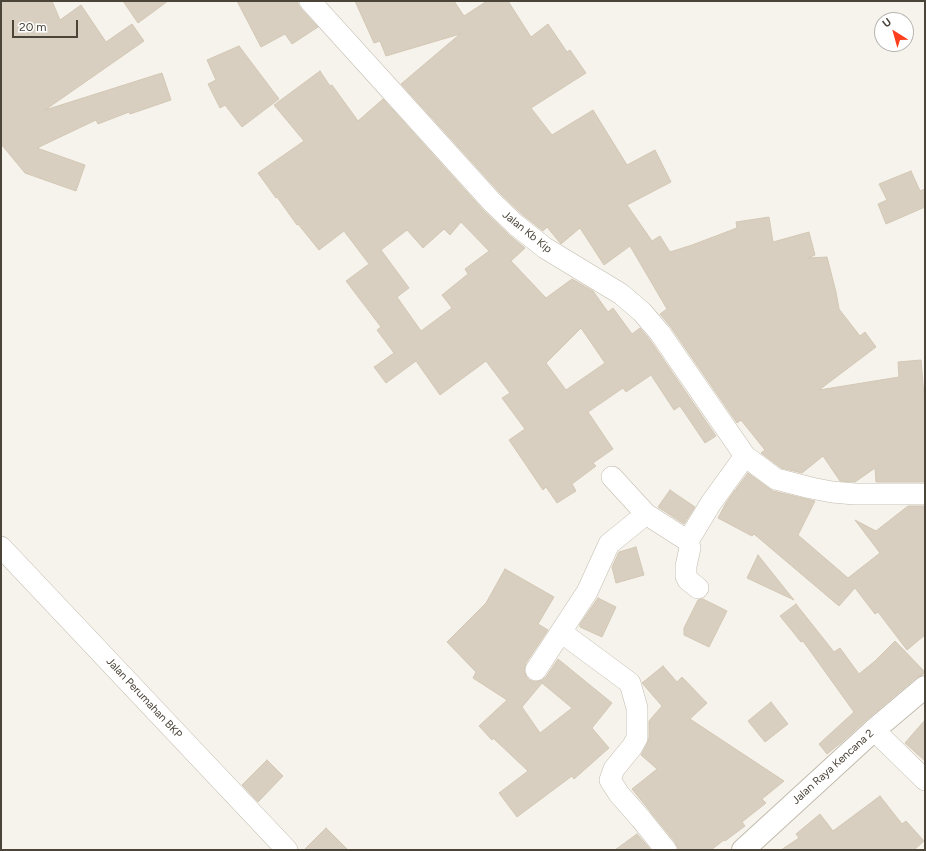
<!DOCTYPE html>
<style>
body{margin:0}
#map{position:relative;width:926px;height:851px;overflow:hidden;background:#f6f3ec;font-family:Figtree,sans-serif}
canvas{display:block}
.frame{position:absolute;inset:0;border:2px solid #4b4439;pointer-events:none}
.north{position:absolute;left:874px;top:12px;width:40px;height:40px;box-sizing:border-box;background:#fff;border:1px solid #b7b4b0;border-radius:50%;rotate:323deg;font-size:11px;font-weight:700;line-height:16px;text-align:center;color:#4b4439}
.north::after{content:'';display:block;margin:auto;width:14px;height:18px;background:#fc3f1d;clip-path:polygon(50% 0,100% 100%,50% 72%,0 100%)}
.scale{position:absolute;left:12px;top:20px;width:66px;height:18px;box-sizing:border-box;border:2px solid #4b4439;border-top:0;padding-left:5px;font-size:12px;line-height:14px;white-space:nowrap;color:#4b4439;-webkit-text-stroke:3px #fff;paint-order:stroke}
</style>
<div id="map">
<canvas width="926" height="851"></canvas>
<div class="frame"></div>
<div class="north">U</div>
<div class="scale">20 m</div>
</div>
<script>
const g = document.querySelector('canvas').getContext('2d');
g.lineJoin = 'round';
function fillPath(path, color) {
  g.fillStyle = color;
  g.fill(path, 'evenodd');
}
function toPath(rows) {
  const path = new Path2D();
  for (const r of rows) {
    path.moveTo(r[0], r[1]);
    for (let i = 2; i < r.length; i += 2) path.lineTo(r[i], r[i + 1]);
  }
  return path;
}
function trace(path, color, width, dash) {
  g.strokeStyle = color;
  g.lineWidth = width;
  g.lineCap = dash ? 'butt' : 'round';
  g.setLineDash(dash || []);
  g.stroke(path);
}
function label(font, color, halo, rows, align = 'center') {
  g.font = font + ' Figtree,sans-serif';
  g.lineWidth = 3;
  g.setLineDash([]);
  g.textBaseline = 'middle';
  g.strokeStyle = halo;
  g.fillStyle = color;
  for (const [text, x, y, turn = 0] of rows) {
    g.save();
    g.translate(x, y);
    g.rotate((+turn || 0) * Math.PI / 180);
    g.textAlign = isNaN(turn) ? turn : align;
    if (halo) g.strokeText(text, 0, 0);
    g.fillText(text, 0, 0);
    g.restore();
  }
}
const building = toPath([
 [1,1,52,1,60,20,81,5,106,42,132,24,144,41,45,110,162,73,171,100,130,114,129,112,98,124,96,120,37,148,85,165,76,191,25,173,1,144,1,1],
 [123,1,168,1,138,23,123,1],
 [237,1,298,1,298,4,301,9,318,27,292,44,285,34,261,47,237,1],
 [355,1,454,1,464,16,487,1,508,1,531,37,548,24,567,52,570,50,586,73,531,108,552,135,593,110,627,165,655,150,671,182,627,205,652,241,660,236,670,252,692,245,737,228,736,222,769,217,773,242,809,232,815,255,808,258,827,257,836,292,839,309,860,336,865,332,876,347,819,390,899,377,898,362,921,360,925,408,925,482,876,482,875,468,855,482,840,481,823,456,802,473,781,468,761,453,765,450,741,420,737,423,670,326,660,314,667,309,630,246,604,265,580,228,561,244,547,227,543,231,524,216,501,194,401,84,460,34,386,56,380,41,374,43,355,1],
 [239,46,279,99,242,127,225,105,220,108,208,84,216,80,207,60,239,46],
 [320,71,330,86,332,85,358,121,383,99,483,210,508,234,525,248,511,261,546,298,572,279,593,291,608,312,613,308,632,334,640,328,650,340,716,436,705,443,680,406,674,410,651,375,626,392,623,388,588,412,613,449,593,463,596,466,572,484,576,491,557,503,546,487,543,490,509,440,525,429,502,398,510,393,486,361,440,395,416,361,386,383,374,367,394,353,377,330,381,327,346,281,369,264,344,231,319,250,298,224,297,225,277,197,276,198,258,173,304,141,274,105,320,71],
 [461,222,489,251,465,269,468,274,442,295,452,308,421,331,397,297,409,288,381,250,407,230,423,248,444,229,450,235,461,222],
 [581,328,605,363,566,390,546,363,581,328],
 [911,171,920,191,925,189,925,207,886,224,878,204,887,200,879,184,911,171],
 [748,473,773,491,815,501,798,535,848,578,880,553,855,520,876,531,908,506,925,506,925,635,907,650,878,612,875,614,855,588,839,606,754,534,752,536,718,518,726,503,735,490,737,491,736,489,748,473],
 [670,490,695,507,684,524,658,507,670,490],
 [636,547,644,575,616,583,612,567,619,552,636,547],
 [758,555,794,600,747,578,758,555],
 [505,569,554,597,538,624,548,630,526,663,524,670,526,676,529,680,535,682,542,680,546,677,558,659,612,703,592,728,609,748,574,779,572,776,517,817,499,793,528,771,493,738,492,740,479,726,507,700,473,678,476,672,447,642,486,603,505,569],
 [542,683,572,708,540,733,522,707,542,683],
 [598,598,616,607,602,637,580,627,580,624,598,598],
 [702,599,703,599,727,611,709,647,684,635,684,628,698,600,702,599],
 [796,604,834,652,840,648,859,674,875,661,895,641,925,672,922,675,917,677,866,720,842,742,827,754,819,744,854,712,803,641,801,642,780,616,796,604],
 [663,666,677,682,682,677,707,703,690,719,784,781,762,799,766,803,742,822,745,826,725,841,724,840,711,850,678,850,678,848,675,842,632,789,657,769,641,755,647,744,649,738,649,721,662,706,642,683,663,666],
 [771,702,788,724,765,742,748,721,771,702],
 [925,720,925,761,905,743,925,720],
 [267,760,283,776,258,802,242,785,267,760],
 [880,796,902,824,906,821,924,841,914,850,781,850,799,838,796,834,820,814,833,831,880,796],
 [326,828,348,850,304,850,326,828],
 [637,834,651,850,615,850,637,834]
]);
fillPath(building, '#d8cfc1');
trace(building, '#d3c7b4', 1);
const minor = toPath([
 [310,1,492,202,516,225,545,248,621,294,642,312,660,333,745,456,776,479,811,488,832,492,855,494,925,494],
 [612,477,646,514,688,541,690,548,686,566,686,576,688,580,698,588],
 [688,541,711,503,745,456],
 [1,547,287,850],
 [561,632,630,683,637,708,637,738,632,747,614,769,610,780,619,794,641,819,666,850],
 [536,670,587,592,609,544,646,514],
 [874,730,925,780]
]);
const tertiary = toPath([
 [743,850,874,730,925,687]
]);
trace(minor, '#c2bbae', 22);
trace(tertiary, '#c2bbae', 24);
trace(minor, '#fff', 21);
trace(tertiary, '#fff', 22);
label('11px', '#4b4439', '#fff', [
 ["Jalan Kb Kip",527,232,39],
 ["Jalan Perumahan BKP",144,698,47],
 ["Jalan Raya Kencana 2",833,767,-42]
]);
</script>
